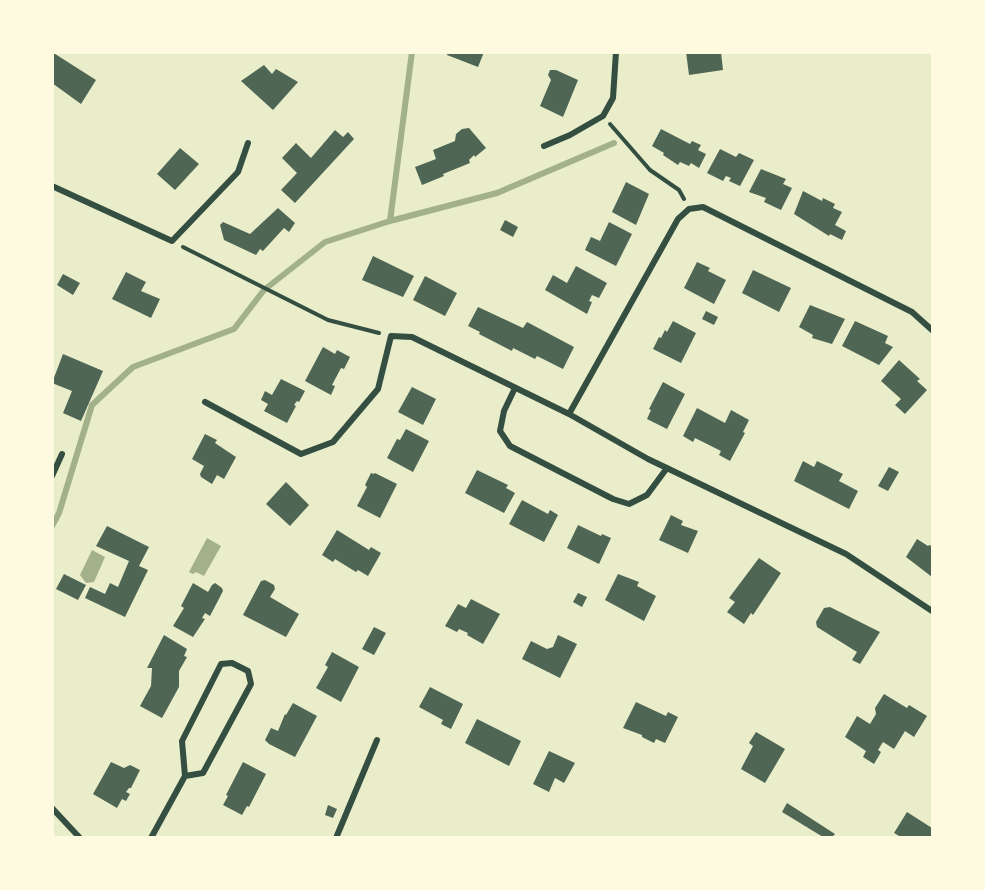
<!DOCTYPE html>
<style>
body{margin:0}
#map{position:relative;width:985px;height:890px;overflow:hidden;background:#e9edc9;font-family:"DM Sans",sans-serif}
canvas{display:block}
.frame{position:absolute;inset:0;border:54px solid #fefae0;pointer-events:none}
</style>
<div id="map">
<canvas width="985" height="890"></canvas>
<div class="frame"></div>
</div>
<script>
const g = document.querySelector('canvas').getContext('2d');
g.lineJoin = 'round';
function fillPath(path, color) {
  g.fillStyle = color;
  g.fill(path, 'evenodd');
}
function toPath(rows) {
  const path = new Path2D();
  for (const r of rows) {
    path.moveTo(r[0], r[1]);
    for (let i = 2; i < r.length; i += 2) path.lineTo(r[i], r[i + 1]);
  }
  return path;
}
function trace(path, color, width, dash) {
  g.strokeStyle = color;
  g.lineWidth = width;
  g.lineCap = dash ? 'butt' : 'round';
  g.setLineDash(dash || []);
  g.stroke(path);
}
fillPath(toPath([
 [207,538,221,546,204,576,196,572,193,574,189,572],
 [92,550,105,557,94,582,86,583,80,575]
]), '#a3b18a');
trace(toPath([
 [390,221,497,193,614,143],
 [52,526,59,513,92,405,133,367,234,329,264,290,325,242,390,221,412,52]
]), '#a3b18a', 6);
fillPath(toPath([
 [52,52,96,80,81,104,52,83],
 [448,52,484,52,478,67,447,55],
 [686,52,721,52,723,70,689,75],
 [264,65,272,74,276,69,298,82,273,110,241,81],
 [550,70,556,70,578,80,563,117,540,106,551,80,548,75],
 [469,128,486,148,475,157,474,155,469,160,470,163,443,174,444,176,422,185,415,167,436,159,433,150,455,141,456,134,462,129],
 [661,129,690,144,692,141,701,145,698,150,706,154,699,168,691,163,689,166,680,162,678,165,663,155,664,153,652,146],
 [335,130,343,137,348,132,354,139,295,203,281,190,297,173,282,158,296,143,311,158],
 [180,148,199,164,175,190,157,174],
 [720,149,736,157,739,153,754,160,740,186,729,181,731,178,726,176,723,181,707,173],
 [761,169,786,179,783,184,792,188,781,210,764,202,766,198,749,192],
 [626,182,649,194,636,225,612,212],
 [803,191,822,201,823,198,835,204,833,208,842,212,835,225,846,231,842,240,830,234,829,236,794,214],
 [278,208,295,223,289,232,284,228,263,251,260,249,256,255,224,240,220,225,223,222,250,234],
 [505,220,518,227,513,237,500,230],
 [609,222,632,234,616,266,585,250,591,237,600,241],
 [373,256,414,276,403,297,362,280],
 [697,262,710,268,708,271,726,280,714,304,684,288],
 [576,266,607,283,599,298,592,295,589,301,592,302,587,314,545,290,553,275,567,283],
 [753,270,791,288,779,312,742,293],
 [126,272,146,282,141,291,160,299,151,318,112,299],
 [63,274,80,283,73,295,57,285],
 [425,276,457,293,445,316,413,300],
 [810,305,845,319,832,344,812,338,813,335,799,327],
 [478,307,523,328,527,322,574,347,563,369,537,356,535,359,513,348,512,351,479,334,480,332,468,326],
 [706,311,718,317,714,325,702,319],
 [673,321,696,333,681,363,653,349,659,337,661,338,665,330,667,332],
 [855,321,888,336,885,343,893,347,879,365,842,346],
 [323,347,335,354,337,350,350,357,344,369,341,368,332,385,335,386,331,395,305,381],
 [63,354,103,371,81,421,63,413,72,391,52,383],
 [899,360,920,379,917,381,927,390,905,414,895,405,901,399,881,381],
 [281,379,305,391,299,402,297,401,294,405,296,406,287,423,264,411,268,404,261,400,265,391,272,395],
 [663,382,685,394,667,429,647,419,651,410,649,409],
 [412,387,436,399,423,425,398,412],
 [697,408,725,423,731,410,749,420,743,432,745,433,730,461,719,455,721,451,695,438,693,442,683,436],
 [406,429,429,441,413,472,387,458,397,439,400,440],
 [205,434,217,440,215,443,236,457,224,479,217,475,212,484,201,477,200,474,204,466,192,459],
 [803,461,814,467,817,461,843,474,839,481,858,491,849,509,794,481],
 [889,467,899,472,888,491,878,486],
 [477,470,508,485,506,488,515,493,504,513,465,493],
 [371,473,374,474,375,473,397,484,380,518,357,506,367,487,365,485],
 [286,482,309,505,290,526,266,504],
 [522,500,548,514,550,510,558,515,544,542,509,524],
 [671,515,683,521,681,525,698,531,688,553,659,540],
 [578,525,601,536,602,534,611,538,599,564,567,548],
 [107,526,149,547,139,566,148,570,125,617,85,598,90,587,105,594,110,583,118,587,129,561,96,546],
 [337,530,369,550,371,547,381,553,368,576,358,570,356,572,335,559,333,562,322,555],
 [917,539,928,546,929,545,932,546,932,577,906,557],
 [759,558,781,573,753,615,751,613,744,624,727,612,735,602,729,598],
 [64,574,86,585,78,600,56,589],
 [618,574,639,582,637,586,656,596,644,621,605,600],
 [265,580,274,585,275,589,270,597,299,614,286,637,243,615,261,581],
 [193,583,208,592,212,585,215,583,222,588,223,591,210,616,205,613,202,618,205,619,193,637,173,626,184,608,181,606],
 [578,593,587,597,582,607,573,602],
 [471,599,500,614,483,644,467,635,468,633,459,629,457,632,445,626,458,604,466,608],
 [830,607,880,632,860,664,852,660,857,652,817,627,816,622,824,608],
 [374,627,386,633,374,655,362,649],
 [164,635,187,649,184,656,187,657,179,671,179,687,162,718,140,706,151,686,152,668,147,668],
 [558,635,577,644,560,678,522,659,531,641,547,649,553,647],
 [332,652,359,667,341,702,316,688,328,667,325,665],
 [430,687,463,704,451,729,441,724,443,720,419,707],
 [884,694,907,708,909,705,927,716,914,737,905,731,894,749,883,742,878,750,881,752,874,764,863,757,866,751,845,737,857,716,870,724,876,714,875,708],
 [636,702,666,716,668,712,678,717,665,743,656,739,654,743,642,737,642,735,623,728],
 [293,703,317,716,295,757,269,744,265,740,271,728,278,731,285,714,286,715],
 [477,719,521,741,509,766,465,743],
 [756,732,785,749,765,783,741,769,753,746,749,743],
 [549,751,575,763,564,783,555,778,549,792,533,784],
 [111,762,124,768,130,765,140,770,131,788,129,788,126,792,130,794,126,801,122,799,117,808,93,794],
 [243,762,266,774,249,807,247,806,242,815,223,805,228,796,226,795],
 [787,803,835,834,832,837,823,837,782,812],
 [328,805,337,809,333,818,325,815],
 [907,812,932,828,932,837,901,837,894,833]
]), '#4f6655');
trace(toPath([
 [610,124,650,170,679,190,684,199],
 [183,247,328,320,379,333]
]), '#344e41', 4);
trace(toPath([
 [544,146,570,135,603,116,613,98,616,52],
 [52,186,172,241,238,172,248,143],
 [515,388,504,411,500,431,510,446,613,499,629,504,647,495,667,468],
 [205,402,301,454,333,442,378,389,391,336,412,337,569,414,648,459,846,554,932,611],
 [569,414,678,219,689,209,703,207,912,312,932,330],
 [52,476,62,454],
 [52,808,80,838],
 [151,838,185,776,182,741,221,664,232,663,248,671,251,684,203,773,185,776],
 [336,838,377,740]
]), '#344e41', 6);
</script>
